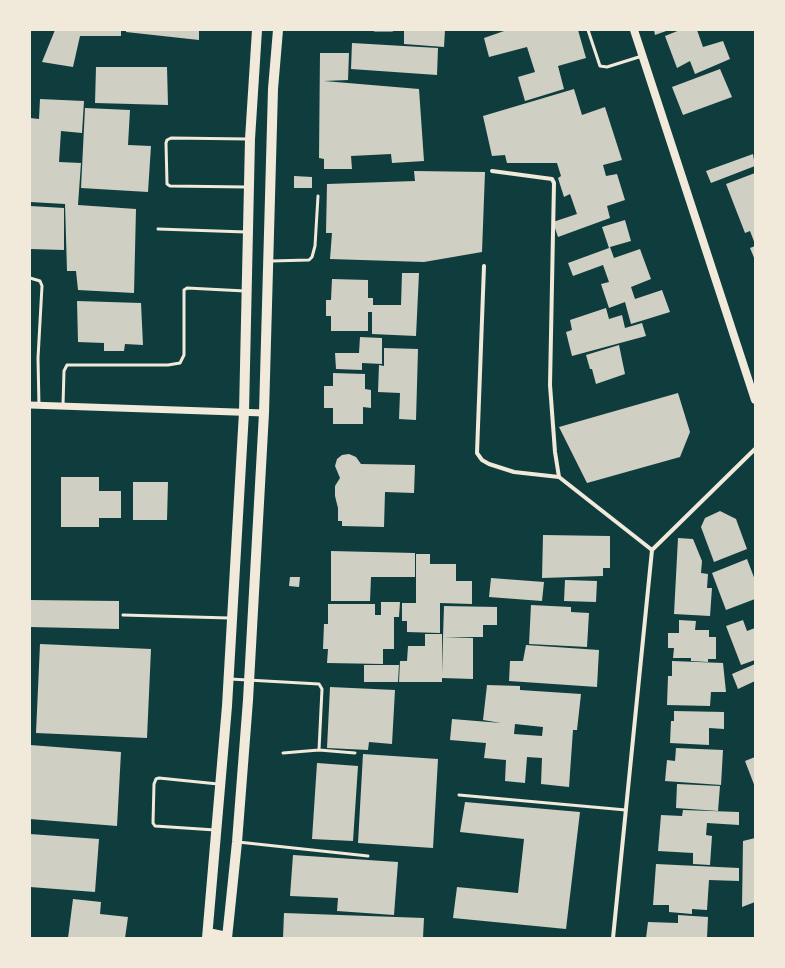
<!DOCTYPE html>
<style>
body{margin:0}
#map{position:relative;width:785px;height:968px;overflow:hidden;background:#0f3d3e;font-family:"Nunito Sans",sans-serif}
canvas{display:block}
.frame{position:absolute;inset:0;border:31px solid #f1e9da;pointer-events:none}
</style>
<div id="map">
<canvas width="785" height="968"></canvas>
<div class="frame"></div>
</div>
<script>
const g = document.querySelector('canvas').getContext('2d');
g.lineJoin = 'round';
function fillPath(path, color) {
  g.fillStyle = color;
  g.fill(path, 'evenodd');
}
function toPath(rows) {
  const path = new Path2D();
  for (const r of rows) {
    path.moveTo(r[0], r[1]);
    for (let i = 2; i < r.length; i += 2) path.lineTo(r[i], r[i + 1]);
  }
  return path;
}
function trace(path, color, width, dash) {
  g.strokeStyle = color;
  g.lineWidth = width;
  g.lineCap = dash ? 'butt' : 'round';
  g.setLineDash(dash || []);
  g.stroke(path);
}
fillPath(toPath([
 [55,30,121,30,121,36,80,36,73,67,42,62],
 [126,30,199,30,199,40,126,32],
 [404,30,445,30,444,47,404,44],
 [507,30,578,30,586,58,558,66,564,89,525,101,518,77,535,72,527,47,489,57,484,38],
 [654,30,669,30,655,35],
 [680,30,697,30,703,47,723,41,730,59,695,74,690,61,677,68,665,36],
 [352,43,438,48,437,75,351,69],
 [320,53,349,53,348,80,324,81,419,89,424,161,392,163,391,154,351,156,352,169,324,169,324,159,319,158],
 [96,67,167,67,168,105,95,103],
 [720,69,732,97,683,115,672,87],
 [574,89,582,115,605,107,622,160,603,165,606,176,617,174,625,200,607,206,610,218,558,237,553,222,577,214,570,194,564,197,558,178,561,176,557,163,507,163,505,155,492,156,483,116],
 [40,99,84,101,82,133,61,131,59,162,81,163,78,205,136,209,134,293,78,290,76,271,67,271,65,204,30,202,30,118,39,119],
 [85,108,130,110,128,145,151,146,148,192,81,188],
 [753,154,755,166,711,183,706,171],
 [414,171,485,172,482,252,424,262,330,259,332,233,326,233,327,184,415,181],
 [755,173,755,244,750,231,745,233,726,184],
 [294,176,312,177,312,188,294,188],
 [30,206,64,208,64,250,30,249],
 [625,220,631,241,610,247,614,258,640,249,651,279,631,287,635,299,662,290,670,312,631,324,625,302,609,308,601,284,609,282,603,265,573,276,568,263,609,248,602,227],
 [755,246,755,260,750,248],
 [402,273,419,273,416,336,372,334,372,312,368,312,368,331,331,331,331,316,326,316,326,300,331,300,332,279,368,280,368,298,373,298,373,305,401,305],
 [77,301,141,303,143,345,125,344,124,351,104,351,104,343,78,342],
 [606,308,609,319,622,315,625,328,642,323,646,336,572,356,566,332,572,330,570,320],
 [360,337,382,338,382,364,362,363,362,370,336,369,335,353,359,353],
 [619,345,625,374,596,384,592,369,590,369,586,355],
 [384,348,418,349,416,420,399,419,400,393,378,392,379,365,384,366],
 [333,373,365,374,365,389,371,390,371,408,363,407,363,424,333,424,333,408,324,408,324,386,333,386],
 [678,393,690,432,680,457,587,483,559,427],
 [349,454,356,457,361,464,415,465,414,493,385,492,384,527,342,526,342,521,338,521,338,508,335,496,335,486,340,478,335,466,337,459,342,455],
 [61,477,99,477,99,491,121,491,121,518,99,518,99,527,61,527],
 [133,482,168,482,167,520,133,520],
 [720,511,736,519,747,549,714,562,701,527,705,518],
 [543,535,610,536,610,568,603,568,603,576,542,578],
 [678,538,693,539,702,561,701,573,708,574,707,588,712,588,710,616,674,614],
 [331,551,415,553,415,577,371,577,370,601,331,601],
 [416,554,430,554,430,564,456,564,456,581,472,581,472,604,440,603,440,633,407,632,407,621,402,621,402,603,416,603],
 [747,559,755,580,755,599,726,610,712,573],
 [290,577,300,577,299,587,289,586],
 [491,578,544,582,542,601,489,597],
 [565,580,597,581,596,602,564,601],
 [30,600,119,601,119,629,30,627],
 [381,602,400,602,399,617,394,617,394,649,383,649,383,664,327,663,328,649,323,649,324,624,328,624,328,604,375,604,375,615,381,615],
 [531,605,571,607,571,612,589,613,587,647,529,644],
 [444,606,497,607,497,625,483,625,483,637,443,637],
 [679,620,696,621,695,630,709,630,709,637,716,637,716,659,708,659,708,662,691,661,691,658,673,658,674,648,668,648,668,633,679,633],
 [743,620,747,631,755,628,755,660,741,665,726,626],
 [425,634,442,634,442,674,443,637,473,638,473,679,442,678,442,682,399,682,400,661,407,661,408,646,425,646],
 [40,644,151,649,147,738,36,733],
 [526,645,599,650,597,687,509,681,510,661,523,661],
 [672,661,723,663,726,692,711,692,710,706,667,705,668,676,672,676],
 [755,664,755,681,738,689,732,674],
 [364,665,399,665,398,682,364,682],
 [487,685,520,686,520,690,581,694,577,730,573,730,569,787,541,784,542,758,527,757,525,783,505,781,506,760,484,758,486,743,450,740,452,719,501,723,483,720],
 [515,724,543,727,542,736,514,734],
 [330,687,395,690,392,744,369,742,368,750,327,748],
 [674,711,724,712,724,729,709,728,709,745,670,743,671,721,674,721],
 [30,745,121,752,117,826,30,819],
 [676,748,723,750,721,785,665,781,667,760,675,761],
 [363,754,438,759,433,848,358,843],
 [755,757,755,787,745,761],
 [317,763,358,766,353,841,312,839],
 [677,784,720,786,718,811,676,808],
 [465,802,580,812,566,929,453,918,457,887,518,893,524,839,460,832],
 [683,810,739,812,739,825,707,823,706,835,712,836,710,865,693,864,693,853,658,851,661,815,682,816],
 [30,834,99,839,95,892,30,887],
 [755,838,755,902,742,907,743,841],
 [293,855,398,862,394,915,337,911,338,898,290,896],
 [656,864,739,868,739,881,709,880,707,910,692,909,692,914,669,912,669,905,653,905],
 [73,899,101,902,100,914,128,917,125,938,68,938],
 [284,913,424,918,423,938,283,938],
 [678,915,708,917,707,938,646,938,648,922,678,923]
]), '#cfcfc3');
trace(toPath([
 [375,30,392,30],
 [588,30,600,66,607,67,642,56],
 [246,187,170,186,167,184,166,143,167,140,171,138,248,139],
 [158,229,246,232],
 [271,261,309,260,312,257,315,246,318,196],
 [30,278,40,281,42,286,38,358,39,406],
 [63,405,64,371,67,365,168,365,180,363,184,355,184,290,187,288,245,291],
 [123,615,229,618],
 [230,679,319,684,322,689,319,750,283,753],
 [319,750,355,753],
 [459,795,626,810],
 [215,830,155,826,153,823,154,784,156,779,159,778,218,784],
 [238,842,368,856]
]), '#f1e9da', 3);
trace(toPath([
 [492,171,552,179,554,183,550,385,555,452,559,477],
 [484,266,477,453,482,460,489,464,514,472,559,477,652,550],
 [613,938,652,550,755,449]
]), '#f1e9da', 4);
trace(toPath([
 [30,405,264,413]
]), '#f1e9da', 7);
trace(toPath([
 [634,30,755,400]
]), '#f1e9da', 8);
trace(toPath([
 [208,933,227,937],
 [207,938,227,706,244,412,250,139,257,30],
 [227,938,237,842,248,700,264,413,273,89,278,30]
]), '#f1e9da', 10);
</script>
